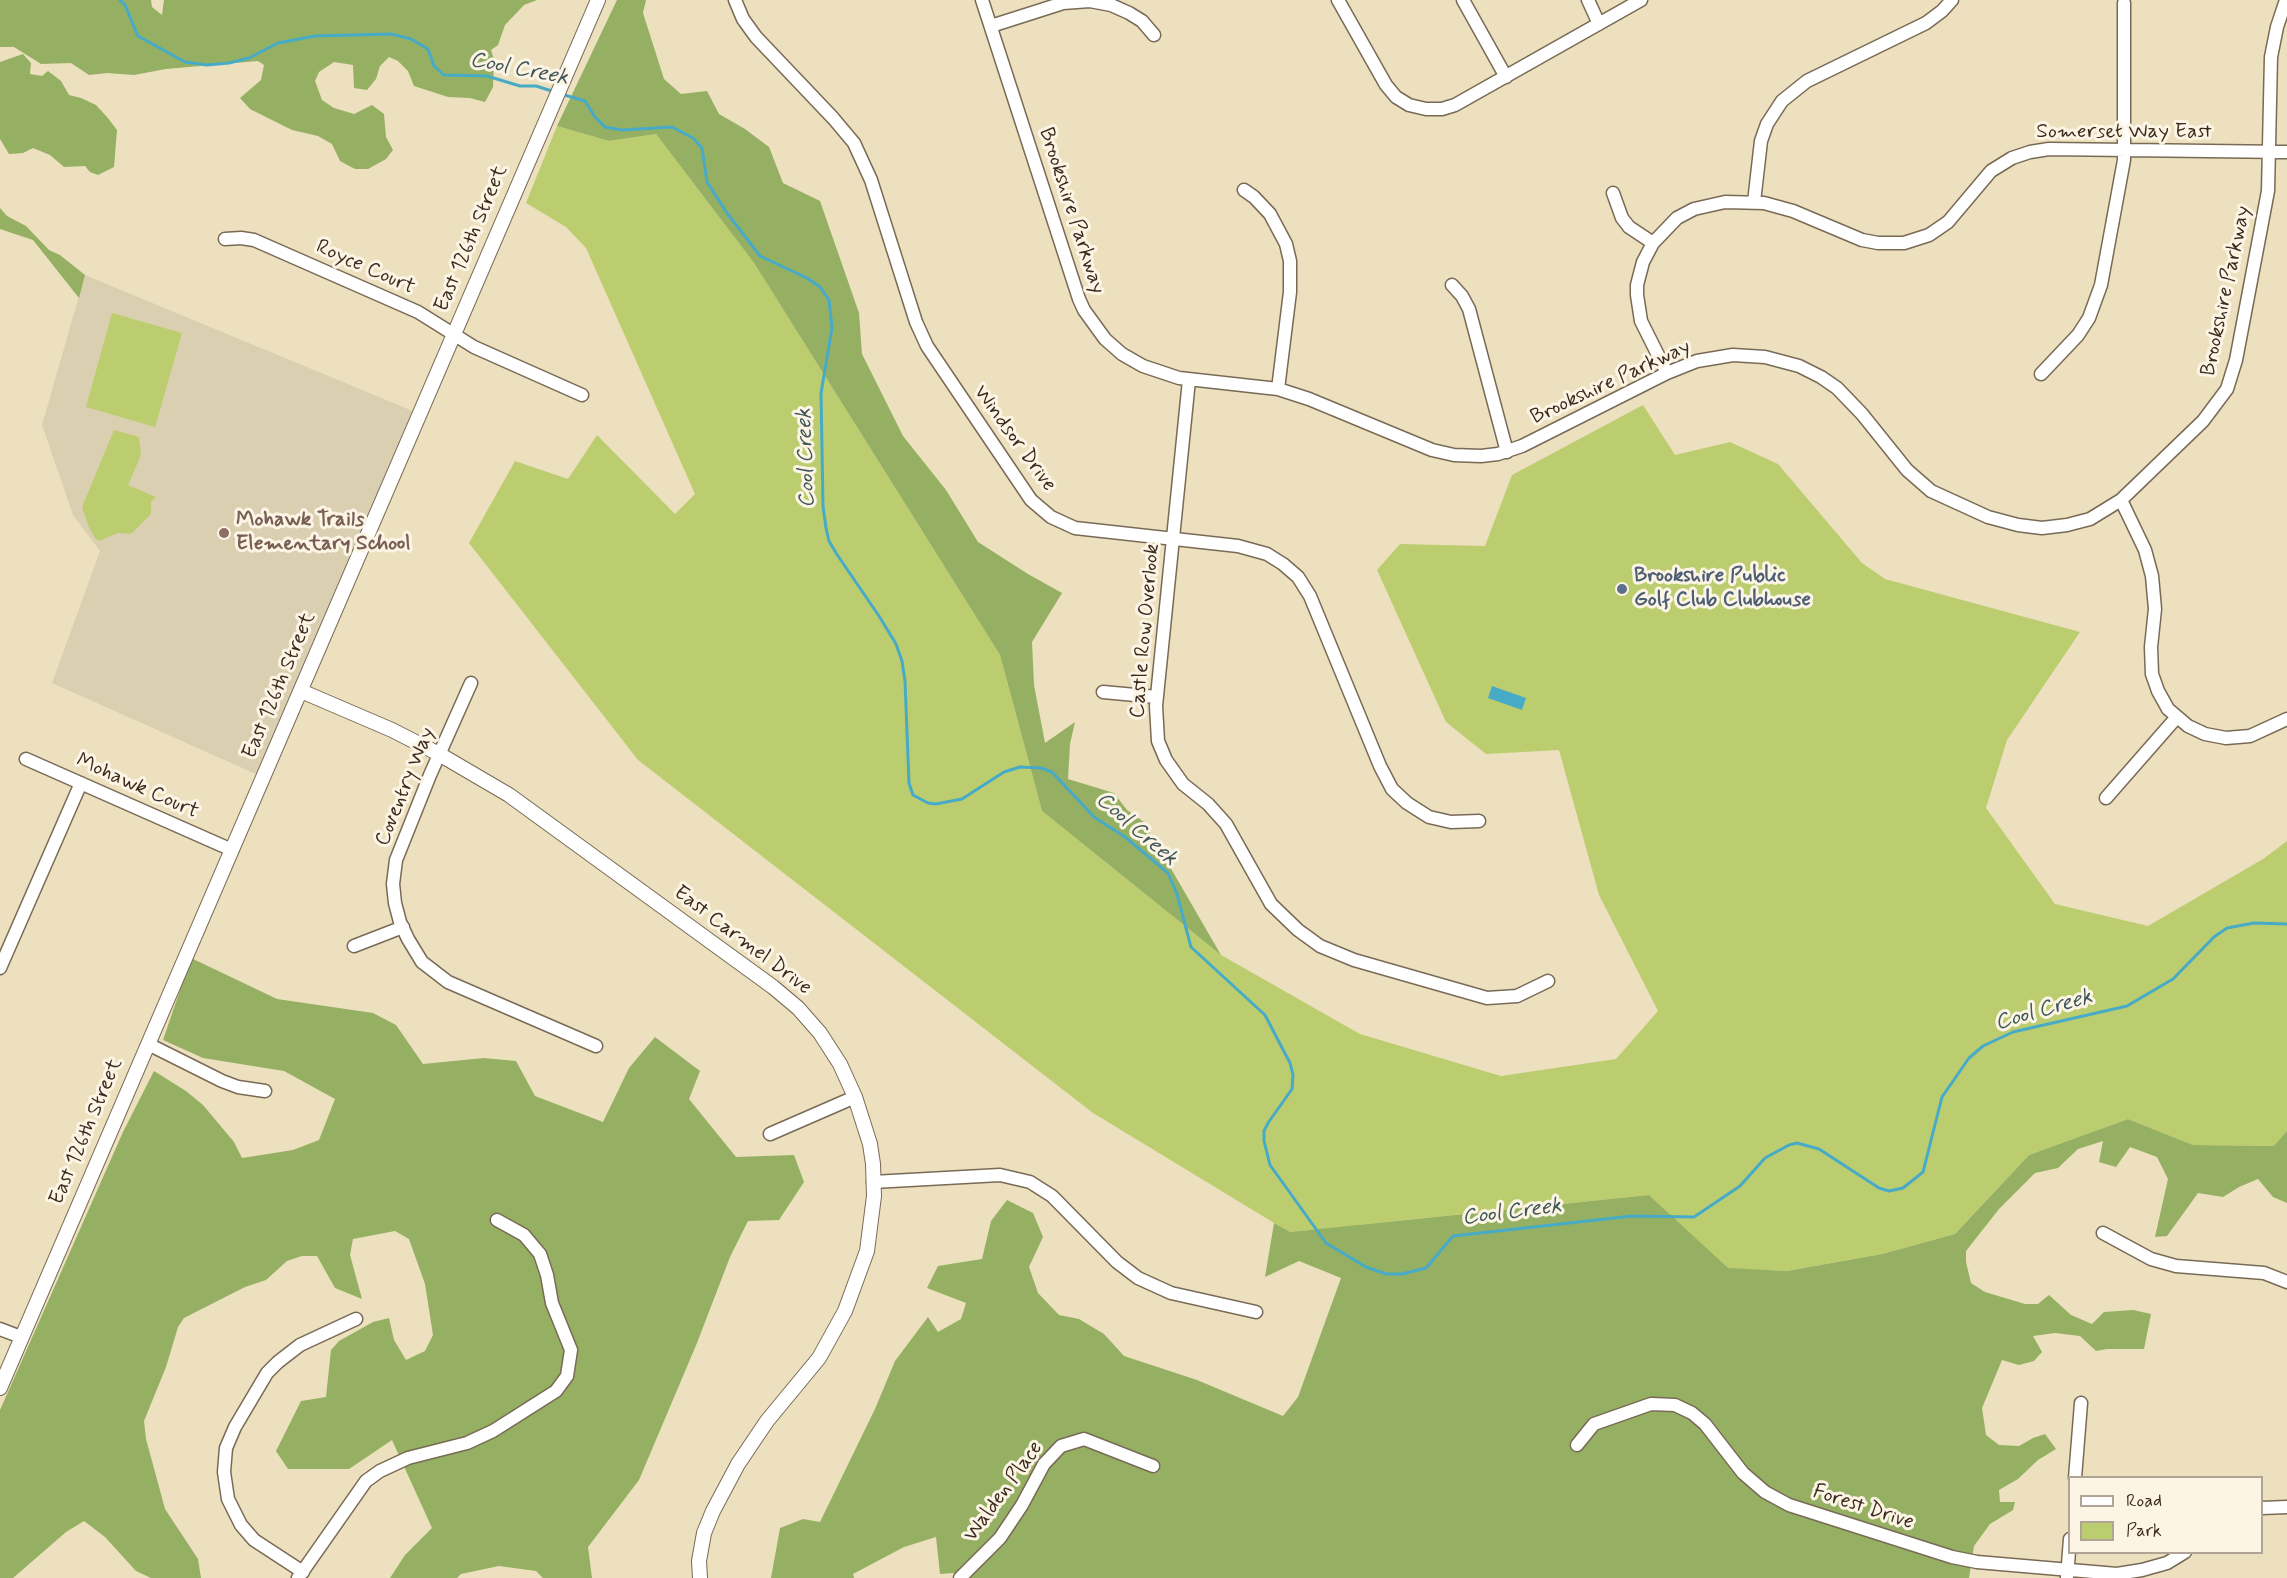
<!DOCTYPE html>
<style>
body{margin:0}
#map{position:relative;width:2287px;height:1578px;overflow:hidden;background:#ece0be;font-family:Mynerve,sans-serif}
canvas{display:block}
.legend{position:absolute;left:2068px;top:1476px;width:195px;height:78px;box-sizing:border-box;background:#fcf5e5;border:2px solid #afa495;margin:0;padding:8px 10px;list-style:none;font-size:18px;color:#3b2a1e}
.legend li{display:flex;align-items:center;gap:12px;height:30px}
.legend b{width:30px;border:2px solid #afa495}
</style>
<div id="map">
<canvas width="2287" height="1578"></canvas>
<ul class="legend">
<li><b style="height:8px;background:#fff"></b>Road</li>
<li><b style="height:16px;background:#bccd70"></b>Park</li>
</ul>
</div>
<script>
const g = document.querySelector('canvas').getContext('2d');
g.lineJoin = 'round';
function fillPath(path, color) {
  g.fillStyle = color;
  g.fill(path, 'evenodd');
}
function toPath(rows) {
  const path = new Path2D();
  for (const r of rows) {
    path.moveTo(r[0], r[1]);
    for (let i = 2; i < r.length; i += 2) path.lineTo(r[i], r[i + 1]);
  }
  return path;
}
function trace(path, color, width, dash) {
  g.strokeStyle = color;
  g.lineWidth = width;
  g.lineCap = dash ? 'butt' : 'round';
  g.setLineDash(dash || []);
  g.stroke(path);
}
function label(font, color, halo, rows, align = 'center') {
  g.font = font + ' Mynerve,sans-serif';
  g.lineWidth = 6;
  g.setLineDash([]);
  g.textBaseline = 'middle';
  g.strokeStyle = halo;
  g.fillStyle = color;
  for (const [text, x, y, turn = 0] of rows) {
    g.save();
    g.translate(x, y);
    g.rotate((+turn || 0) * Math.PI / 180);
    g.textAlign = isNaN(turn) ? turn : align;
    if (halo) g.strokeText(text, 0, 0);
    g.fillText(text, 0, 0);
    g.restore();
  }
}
fillPath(toPath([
 [85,275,415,412,258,775,52,683,100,551,73,515,42,425]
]), '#dbcfb1');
fillPath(toPath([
 [557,126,609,141,656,134,754,263,1000,655,1042,811,1221,955,1360,1034,1501,1076,1616,1059,1658,1011,1599,895,1559,750,1486,754,1446,722,1377,570,1400,544,1485,546,1512,475,1643,405,1675,455,1730,442,1778,464,1862,563,1885,579,2080,632,2007,740,1986,808,2055,904,2148,926,2263,859,2287,841,2287,1131,2275,1146,2193,1145,2128,1119,2029,1155,1955,1234,1882,1254,1787,1271,1728,1269,1649,1195,1358,1225,1354,1230,1345,1227,1289,1232,1093,1113,638,760,469,543,515,461,568,479,597,435,675,514,695,494,586,248,566,227,526,203],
 [112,313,182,333,155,427,86,407],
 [114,430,139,437,141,455,128,485,156,497,151,502,151,514,131,534,118,533,99,541,95,538,88,525,82,507]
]), '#bccd70');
fillPath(toPath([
 [0,0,151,0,152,7,162,15,164,0,537,0,524,5,505,25,498,45,491,50,494,59,493,87,485,102,470,98,448,97,414,86,408,71,398,61,389,57,380,66,376,79,367,90,354,88,353,65,334,62,319,72,315,81,322,100,334,108,354,114,372,105,384,114,386,137,393,150,386,159,368,169,355,169,340,161,332,144,318,136,292,130,250,109,240,98,261,80,264,65,258,61,166,69,134,75,107,73,89,75,71,63,41,64,14,47,0,47],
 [617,0,646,0,643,13,664,79,681,94,707,91,719,114,745,129,769,147,783,183,820,201,859,313,862,354,903,436,946,490,978,542,1028,574,1062,593,1032,642,1034,685,1045,743,1075,722,1070,744,1068,779,1114,793,1127,810,1144,822,1221,955,1042,811,1000,655,754,263,656,134,609,141,557,126],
 [23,54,31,63,30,74,42,76,48,71,61,81,69,95,81,98,96,105,107,117,117,130,114,167,98,175,90,172,85,166,64,167,50,155,33,148,23,153,9,154,0,139,0,62],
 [0,208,7,216,26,226,49,250,60,255,85,275,79,298,33,240,0,229],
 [191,958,277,999,373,1013,396,1025,423,1064,484,1058,516,1061,535,1096,603,1122,629,1068,655,1037,700,1071,689,1099,736,1157,794,1155,804,1182,779,1220,748,1221,730,1257,697,1343,639,1480,588,1547,592,1578,543,1578,536,1571,499,1566,461,1574,457,1578,390,1578,405,1555,432,1528,392,1440,349,1469,288,1469,276,1451,301,1401,326,1397,331,1350,339,1341,373,1322,389,1318,394,1340,406,1360,425,1351,433,1335,425,1284,409,1239,395,1231,353,1239,350,1255,362,1299,335,1288,317,1256,302,1256,287,1261,266,1280,245,1287,184,1318,178,1327,166,1367,144,1421,146,1439,165,1509,198,1559,201,1578,151,1578,136,1571,105,1537,84,1521,66,1532,13,1578,0,1578,0,1410,123,1132,154,1071,186,1091,203,1105,234,1142,242,1158,293,1150,319,1140,335,1099,284,1071,203,1058,163,1040],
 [2128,1119,2193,1145,2274,1146,2287,1131,2287,1203,2273,1197,2258,1179,2239,1187,2223,1197,2198,1193,2167,1236,2155,1237,2168,1179,2157,1157,2130,1147,2116,1167,2099,1162,2103,1141,2078,1149,2058,1168,2035,1173,1999,1209,1966,1251,1966,1262,1971,1283,1985,1292,2025,1304,2038,1304,2049,1295,2071,1315,2092,1324,2104,1312,2133,1310,2151,1314,2144,1349,2107,1349,2096,1351,2080,1336,2055,1333,2033,1336,2042,1352,2034,1361,2019,1365,2002,1360,1982,1408,1986,1435,1999,1445,2019,1446,2033,1438,2045,1434,2056,1449,2038,1460,2018,1479,1999,1490,2000,1502,2015,1502,2013,1510,1990,1524,1974,1546,1969,1578,959,1578,953,1573,940,1574,936,1537,904,1547,853,1574,854,1578,771,1578,780,1528,803,1519,820,1522,875,1409,895,1361,928,1317,938,1332,961,1319,966,1303,927,1288,938,1266,982,1259,991,1221,1007,1200,1033,1213,1043,1237,1029,1267,1038,1293,1059,1315,1079,1319,1104,1334,1124,1356,1197,1380,1283,1416,1298,1397,1341,1278,1299,1261,1265,1277,1274,1223,1290,1232,1649,1195,1728,1268,1787,1271,1882,1254,1955,1234,2029,1155]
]), '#95b062');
fillPath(toPath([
 [1492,686,1526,698,1522,710,1488,698]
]), '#47abc7');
trace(toPath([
 [120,0,125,5,138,36,185,62,207,65,229,63,249,58,278,43,315,36,391,34,411,39,428,49,434,66,444,75,487,76,520,86,536,86,555,92],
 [561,94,585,101,595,117,605,127,622,130,672,127,693,138,702,148,707,182,727,213,760,256,807,278,820,287,829,300,832,328,821,393,823,506,826,528,829,541,836,553,879,616,896,644,902,661,905,681,909,783,913,795,928,803,936,804,962,799,1004,772,1020,767,1041,768,1052,772,1094,817,1125,837,1168,873,1177,894,1191,947,1265,1015,1290,1063,1293,1075,1292,1089,1268,1123,1264,1131,1264,1141,1270,1165,1326,1243,1366,1267,1386,1274,1402,1274,1426,1268,1453,1236,1632,1216,1694,1217,1740,1186,1765,1158,1789,1145,1797,1143,1819,1149,1879,1188,1889,1191,1903,1188,1923,1172,1942,1097,1969,1058,1983,1046,2013,1032,2127,1006,2173,979,2214,937,2227,928,2254,923,2287,924]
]), '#47abc7', 3);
const minor = toPath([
 [735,0,743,19,756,37,833,118,854,143,871,180,916,322,927,346,1031,500,1051,517,1075,528,1238,546,1267,554,1283,564,1298,577,1310,596,1380,766,1392,789,1407,803,1429,817,1451,822,1479,821],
 [982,0,1079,299,1084,310,1105,339,1122,354,1143,366,1179,378,1278,389,1309,399,1432,450,1454,455,1481,456,1498,454,1522,446,1667,373,1697,361,1733,355,1765,357,1799,366,1821,377,1837,388,1862,414,1907,470,1931,491,1988,517,2018,525,2042,528,2067,525,2090,519,2121,500,2203,421,2227,389,2236,360,2268,191,2271,57,2277,27,2286,0],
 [1338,0,1386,85,1396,97,1409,105,1426,109,1442,109,1455,105,1641,0],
 [1463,0,1506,77],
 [1588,0,1599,24],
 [991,26,1063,3,1090,1,1111,5,1129,13,1142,21,1154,35],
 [1244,190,1254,197,1270,214,1286,244,1290,261,1290,292,1278,389],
 [1613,193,1622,218,1629,227,1653,243],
 [1754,202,1761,141,1767,124,1782,101,1807,81,1926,23,1942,11,1952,0],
 [225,239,241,238,254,240,418,312,474,347,582,395],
 [1452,285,1462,296,1469,309,1507,452],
 [1667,373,1641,321,1637,295,1637,285,1643,262,1653,243,1677,218,1694,209,1725,202,1764,203,1793,211,1862,240,1878,243,1904,243,1929,235,1948,222,1991,171,2012,158,2030,152,2049,149,2287,152],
 [2041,374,2078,335,2089,318,2101,285,2124,160,2124,3],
 [1189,380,1156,706,1158,741,1166,760,1183,784,1208,804,1226,824,1271,904,1298,930,1320,946,1354,960,1487,998,1517,996,1548,981],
 [2121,500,2145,550,2152,576,2155,609,2151,647,2152,674,2158,691,2168,709,2188,726,2205,734,2226,738,2250,736,2287,719],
 [471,683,430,775,396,860,393,884,395,903,400,922,408,939,422,962,448,982,596,1046],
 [1103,692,1157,697],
 [26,759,232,850],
 [2106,798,2176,718],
 [354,946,403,927],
 [0,968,81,783],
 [148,1044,222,1081,238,1087,265,1091],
 [770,1134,855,1097],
 [873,1182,1000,1175,1030,1182,1052,1196,1117,1262,1138,1278,1171,1293,1256,1312],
 [2103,1233,2151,1259,2176,1266,2264,1273,2287,1282],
 [0,1329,21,1337],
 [1577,1445,1594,1424,1651,1404,1675,1405,1692,1413,1705,1424,1743,1473,1765,1492,1789,1505,1952,1557,1977,1562,2117,1574,2142,1570,2167,1563,2185,1552],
 [2075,1478,2081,1403],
 [2262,1508,2287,1507],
 [303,1572,254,1540,241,1525,228,1499,224,1472,226,1448,235,1427,267,1373,278,1362,300,1345,356,1319],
 [2067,1577,2070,1539],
 [298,1578,366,1481,380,1471,408,1458,467,1443,493,1431,556,1391,567,1376,571,1350,552,1303,547,1275,540,1254,524,1235,497,1220],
 [960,1578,1000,1538,1022,1505,1044,1464,1061,1446,1084,1439,1153,1466]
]);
const tertiary = toPath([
 [301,691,392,730,439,754,509,795,773,987,798,1008,820,1033,840,1064,855,1097,870,1144,873,1164,874,1196,867,1251,845,1311,819,1358,767,1421,738,1464,713,1511,704,1533,699,1561,700,1578],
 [0,1388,598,0]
]);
trace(minor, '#796a56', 15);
trace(tertiary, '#796a56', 16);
trace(minor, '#fff', 12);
trace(tertiary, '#fff', 14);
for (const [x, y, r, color] of [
 [224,533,6,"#8d6e63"],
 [1622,589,6,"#5c6f8a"]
]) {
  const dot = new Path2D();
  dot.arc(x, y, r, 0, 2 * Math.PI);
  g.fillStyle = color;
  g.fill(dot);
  trace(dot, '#fcf5e5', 2);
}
label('21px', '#3b2a1e', '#fcf5e5', [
 ["Somerset Way East",2124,133],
 ["Brookshire Parkway",1071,211,72],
 ["East 126th Street",472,239,-67],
 ["Royce Court",365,268,24],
 ["Brookshire Parkway",2227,291,-78],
 ["Brookshire Parkway",1611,383,-25],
 ["Windsor Drive",1014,439,54],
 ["Castle Row Overlook",1146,631,-85],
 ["East 126th Street",280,686,-67],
 ["Mohawk Court",137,787,24],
 ["Coventry Way",406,787,-68],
 ["East Carmel Drive",742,941,37],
 ["East 126th Street",87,1132,-67],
 ["Walden Place",1004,1492,-54],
 ["Forest Drive",1863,1508,18]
]);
label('bold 21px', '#785e54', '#fcf5e5', [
 ["Mohawk Trails",236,521],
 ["Elementary School",236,545]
], 'left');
label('bold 21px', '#4e5e75', '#fcf5e5', [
 ["Brookshire Public",1634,577],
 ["Golf Club Clubhouse",1634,601]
], 'left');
label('italic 22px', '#3f5759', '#fcf5e5', [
 ["Cool Creek",519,70,11],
 ["Cool Creek",807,458,-92],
 ["Cool Creek",1136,830,41],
 ["Cool Creek",2044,1011,-16],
 ["Cool Creek",1512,1213,-7]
]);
</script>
